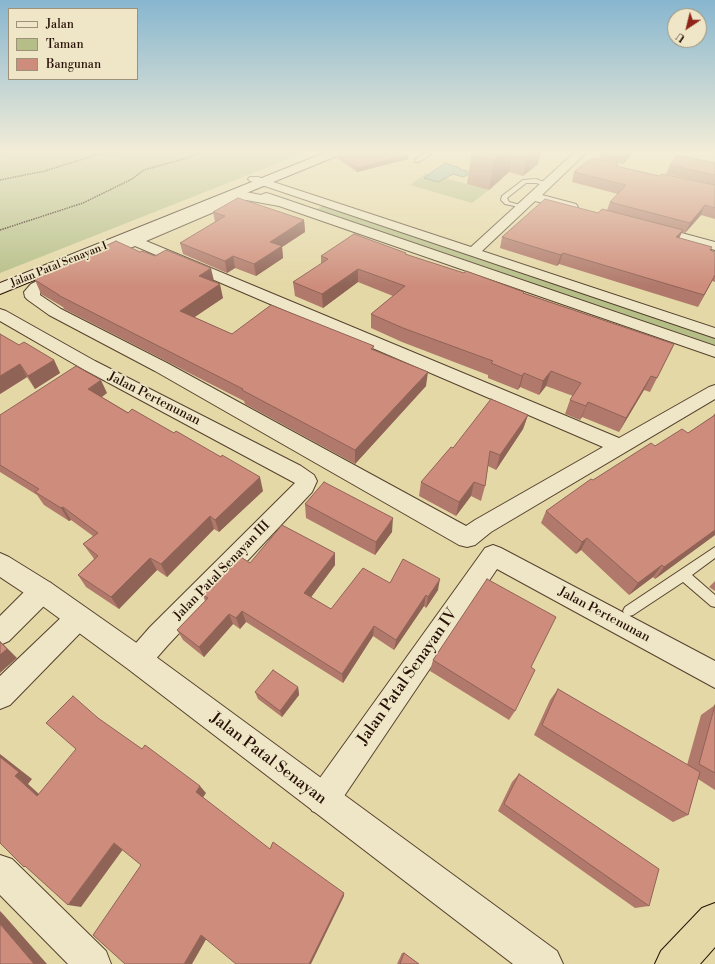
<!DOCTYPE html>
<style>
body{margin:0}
#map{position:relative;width:715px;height:964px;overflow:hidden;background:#e5d8a7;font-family:"Libre Bodoni",serif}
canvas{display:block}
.legend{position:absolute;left:8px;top:8px;width:130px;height:72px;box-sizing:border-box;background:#eee6c6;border:1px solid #9e9079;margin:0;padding:5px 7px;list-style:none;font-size:12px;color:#271006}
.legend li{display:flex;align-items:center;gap:8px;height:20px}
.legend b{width:20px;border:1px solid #9e9079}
.north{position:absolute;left:667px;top:8px;width:40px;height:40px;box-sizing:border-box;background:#eee6c6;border:1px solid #9e9079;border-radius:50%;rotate:215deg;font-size:11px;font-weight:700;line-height:16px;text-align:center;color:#271006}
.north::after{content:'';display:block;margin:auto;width:14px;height:18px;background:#8f2418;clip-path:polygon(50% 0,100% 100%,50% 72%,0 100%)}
</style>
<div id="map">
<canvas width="715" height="964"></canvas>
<ul class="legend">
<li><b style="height:5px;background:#eee6c6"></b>Jalan</li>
<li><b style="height:11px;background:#b5be87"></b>Taman</li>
<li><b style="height:11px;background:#ce8d7c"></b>Bangunan</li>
</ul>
<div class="north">U</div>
</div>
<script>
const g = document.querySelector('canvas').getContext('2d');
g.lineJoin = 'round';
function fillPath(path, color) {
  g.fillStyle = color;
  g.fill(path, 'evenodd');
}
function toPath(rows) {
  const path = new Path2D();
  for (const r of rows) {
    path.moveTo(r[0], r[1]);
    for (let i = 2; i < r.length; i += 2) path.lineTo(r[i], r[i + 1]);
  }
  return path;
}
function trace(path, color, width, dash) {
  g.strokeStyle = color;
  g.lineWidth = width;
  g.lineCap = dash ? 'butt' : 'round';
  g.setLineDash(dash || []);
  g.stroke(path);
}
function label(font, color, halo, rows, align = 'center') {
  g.font = font + ' "Libre Bodoni",serif';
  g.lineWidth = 3.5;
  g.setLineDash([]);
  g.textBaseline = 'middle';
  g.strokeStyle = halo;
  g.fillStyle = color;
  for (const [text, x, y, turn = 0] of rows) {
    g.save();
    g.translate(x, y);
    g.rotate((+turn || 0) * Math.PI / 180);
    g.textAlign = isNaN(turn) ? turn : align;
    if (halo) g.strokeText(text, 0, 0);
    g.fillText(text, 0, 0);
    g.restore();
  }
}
fillPath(toPath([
 [0,151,309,151,0,273],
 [426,173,489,190,472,203,410,185],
 [324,205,715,335,715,347,313,211]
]), '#b5be87');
const water = toPath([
 [445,163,457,167,461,169,460,170,467,171,469,174,463,177,453,174,438,182,424,178,445,163]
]);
fillPath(water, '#96b9a9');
trace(water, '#6a7568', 1);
fillPath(toPath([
 [0,151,13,151,10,155,0,157,0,151]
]), '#96b9a9');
const service = toPath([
 [420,151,427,151,431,154,419,162,415,162,415,160,424,154,420,151],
 [536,179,550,184,547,186,536,183,526,183,507,198,509,202,524,206,524,208,505,204,501,200,502,196,523,180,536,179],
 [715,547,715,558,692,575,715,595,715,607,711,606,683,582,633,615,629,616,625,615,623,611,625,607,715,547]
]);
const minor = toPath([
 [576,151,588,151,542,195,576,204,578,207,576,210,572,211,535,201,482,251,715,328,715,338,250,181,248,179,250,177,258,177,471,247,576,151],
 [246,192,261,195,266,193,270,194,715,346,715,357,279,206,246,200,242,200,146,241,619,438,709,387,715,385,715,399,491,532,475,545,467,547,459,545,155,371,49,315,28,300,25,297,24,292,31,284,58,271,63,270,68,271,70,274,68,277,41,290,40,295,61,309,167,363,466,526,475,520,603,447,135,246,100,260,95,259,93,256,95,253,129,238,235,194,246,192],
 [652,225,715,242,715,250,647,232,645,229,647,226,652,225],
 [0,309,6,311,95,361,301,466,314,475,317,481,312,492,168,645,147,669,138,673,129,669,125,660,129,651,150,627,295,483,83,369,0,321,0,309],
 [493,545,501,548,715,661,715,688,497,569,334,811,323,815,312,811,308,800,312,789,485,548,493,545],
 [42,580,51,583,54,591,51,599,9,641,0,645,0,616,33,583,42,580],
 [78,606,87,610,91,618,87,626,10,705,0,709,0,676,69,610,78,606],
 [0,855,12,859,106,951,111,964,68,964,0,895,0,855]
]);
const tertiary = toPath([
 [0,553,9,557,51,583,148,651,557,951,563,964,513,964,128,669,33,599,0,577,0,553]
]);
const secondary = toPath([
 [329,151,345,151,344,153,0,294,0,283,329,151]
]);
const trunk = toPath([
 [715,903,715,947,700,964,655,964,661,951,702,908,715,903]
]);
trace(service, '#56422e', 2);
trace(minor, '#56422e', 2);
trace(tertiary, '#56422e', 2);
trace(secondary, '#271006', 2);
trace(trunk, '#271006', 2);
trace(toPath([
 [0,180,45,171,96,155,123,151],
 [0,230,83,203,132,179,144,170,187,158,203,151]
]), '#271006', 1.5, [1.5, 1]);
fillPath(service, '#eee6c6');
fillPath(minor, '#eee6c6');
fillPath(tertiary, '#eee6c6');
fillPath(secondary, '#eee6c6');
fillPath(trunk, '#e5d8a7');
fillPath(toPath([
 [472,151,541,151,538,164,523,176,509,172,489,190,467,184],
 [601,151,634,151,623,164,599,158],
 [337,153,408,155,408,159,357,172,337,158],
 [591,160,618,163,617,167,659,176,715,185,715,219,701,215,685,233,682,232,679,238,715,252,715,282,712,281,698,307,559,264,557,266,500,248,502,237,598,213,607,210,610,202,618,194,572,182,574,172],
 [715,163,715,185,666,174,670,165],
 [213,212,304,220,305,232,282,247,283,258,256,276,235,268,227,273,183,254,180,243,215,222],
 [140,252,214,281,223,298,194,317,232,334,374,346,373,350,426,386,355,464,245,404,244,401,64,309,63,307,41,294,35,280],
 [406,254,524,293,674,344,650,392,644,390,619,432,582,417,580,420,565,414,570,400,573,396,546,386,539,395,520,387,518,390,488,378,488,375,402,342,371,328,371,314,393,296,358,282,323,308,295,296,293,282,321,264,321,256],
 [19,345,54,360,60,373,35,389,27,377,0,394],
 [107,393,102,397,263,491,219,532,214,529,167,577,157,570,119,609,86,587,78,575,94,559,92,556,83,544,93,536,71,520,69,521,44,505,37,495,0,472,0,415],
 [715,413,715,535,655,579,653,577,629,595,581,550,576,554,541,523,546,511,593,480,655,446,688,433,713,416],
 [528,415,523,429,496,470,488,466,485,486,481,501,471,496,456,516,419,496,421,482,453,448],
 [305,504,392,532,375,555,306,518],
 [250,563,335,565,311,597,331,609,390,583,438,590,426,608,424,606,394,650,373,636,343,683,246,622,240,629,233,624,204,657,183,640,177,630,205,601,203,595],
 [715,581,715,591,709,587],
 [433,660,531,667,515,711,509,720,430,671],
 [298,687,299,695,282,717,258,699,255,692],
 [558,689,687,765,701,715,715,705,715,790,698,779,688,815,673,822,534,735,550,700],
 [519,774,649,906,635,908,498,811,512,782],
 [402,953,404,953,419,964,397,964]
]), '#b1796b');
fillPath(toPath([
 [505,151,513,151,509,172,489,190,494,161],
 [528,151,541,151,538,164,523,176],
 [630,151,634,151,623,164,626,155],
 [408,155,408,159,357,172,357,168],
 [705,205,701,215,685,233,690,223],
 [304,220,305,232,282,247,283,258,256,276,254,264,270,242],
 [683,230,678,241,676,237],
 [563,253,559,264,557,266,561,255],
 [233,256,235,268,227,273,225,261],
 [211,268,214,281,202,289,199,276],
 [358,269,358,282,323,308,322,294],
 [715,275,712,281,698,307,704,295],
 [220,284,223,298,183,325,180,311],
 [54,360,60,373,35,389,28,376],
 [20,364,27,377,0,394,0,376],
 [551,371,546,386,539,395,543,381],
 [428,372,426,386,355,464,355,450],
 [524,373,520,387,518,390,522,376],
 [651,376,644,390,619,432,626,418],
 [101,380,107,393,94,402,88,389],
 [588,402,582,417,580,420,586,406],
 [528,415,523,429,496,470,500,455],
 [260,477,263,491,219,532,215,520],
 [474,482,471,496,456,516,459,502],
 [63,507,71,520,69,521,61,508],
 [210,516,214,529,167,577,161,564],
 [393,518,392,532,375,555,376,542],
 [715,530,715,535,655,579,664,567],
 [587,538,581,550,576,554,582,542],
 [335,553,335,565,306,604,304,593],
 [150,558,157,570,119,609,111,597],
 [662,565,653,577,629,595,638,583],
 [440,579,438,590,426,608,428,597],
 [426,595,424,606,394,650,396,640],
 [242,611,246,622,240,629,236,618],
 [229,614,233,624,204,657,199,647],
 [374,626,373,636,343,683,342,674],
 [0,641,17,658,0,673],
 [298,687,299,695,282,717,280,711],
 [0,754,32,779,28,784,49,803,37,796,15,776,0,757],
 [200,786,206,793,202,799,196,792],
 [114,843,124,848,81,907,68,905],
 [344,893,344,896,311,964,309,964],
 [0,911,3,914,47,964,34,964,0,924],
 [201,935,208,936,192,964,184,964]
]), '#906357');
const building = toPath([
 [341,151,396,151,408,155,357,168,337,153,341,151],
 [476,151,505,151,494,161,471,155,476,151],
 [609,151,630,151,626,155,609,151],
 [678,155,715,163,715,175,670,165,678,155],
 [594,158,618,163,616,166,659,176,662,174,715,185,715,208,705,205,690,223,610,202,626,185,574,172,589,160,591,160,594,158],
 [238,198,304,220,270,242,282,246,254,264,233,256,225,261,180,243,225,216,213,212,238,198],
 [545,199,598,213,602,209,683,230,676,237,712,247,710,250,715,252,715,275,704,295,563,253,561,255,502,237,545,199],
 [354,234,406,253,405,254,464,273,466,271,524,292,523,293,674,344,657,378,651,376,626,418,588,402,586,406,570,400,581,383,551,371,543,381,524,373,522,376,491,363,493,361,403,328,371,314,405,286,358,269,322,294,293,282,328,259,321,256,354,234],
 [116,241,140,252,142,251,155,256,166,250,211,268,199,276,220,284,180,311,232,334,271,305,374,346,371,349,428,372,355,450,242,390,243,389,58,295,59,295,35,280,36,278,116,241],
 [0,334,19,345,24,342,54,360,28,376,20,364,0,376,0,334],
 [76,366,101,380,88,389,128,413,132,409,174,433,176,431,221,457,222,455,260,477,215,520,210,516,161,564,150,558,111,597,78,575,98,556,83,544,98,533,63,507,61,508,35,492,39,489,0,465,0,415,76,366],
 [491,399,528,415,500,455,490,451,485,486,474,482,459,502,421,482,451,447,453,448,491,399],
 [715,415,715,530,664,567,662,565,638,583,587,538,582,542,546,511,591,479,593,480,651,443,655,446,682,429,688,433,715,415],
 [324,482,393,518,376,542,305,504,324,482],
 [282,525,335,553,304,593,331,609,363,568,390,583,403,559,440,579,428,597,426,595,396,640,374,626,342,674,242,611,236,618,229,614,199,647,177,630,208,598,203,595,241,557,250,563,282,525],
 [487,579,556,617,531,667,535,670,515,711,433,660,487,579],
 [0,642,7,649,0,655,0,642],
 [273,670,298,687,280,711,255,692,273,670],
 [558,689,700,772,688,815,542,725,558,689],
 [73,696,98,718,142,749,145,745,200,786,196,792,270,849,273,842,344,893,309,964,236,964,201,935,184,964,125,964,93,935,141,865,114,843,68,905,25,866,24,867,0,843,0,757,19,772,15,776,37,796,76,749,46,723,73,696],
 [715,705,715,773,699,764,715,705],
 [519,774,659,869,649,906,504,804,519,774],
 [0,924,34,964,0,964,0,924],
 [404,953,419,964,400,964,404,953]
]);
fillPath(building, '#ce8d7c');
trace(building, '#906357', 1);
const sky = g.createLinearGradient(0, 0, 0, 286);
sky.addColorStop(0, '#87b6cf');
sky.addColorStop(0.53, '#f3edd7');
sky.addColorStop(1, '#f3edd700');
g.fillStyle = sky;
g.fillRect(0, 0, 715, 286);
label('11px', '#271006', '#eee6c6', [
 ["Jalan Patal Senayan I",59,265,-22]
]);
label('13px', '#271006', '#eee6c6', [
 ["Jalan Pertenunan",154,399,27],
 ["Jalan Patal Senayan III",222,571,-46],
 ["Jalan Pertenunan",604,615,28]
]);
label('16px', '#271006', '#eee6c6', [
 ["Jalan Patal Senayan IV",408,677,-55],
 ["Jalan Patal Senayan",268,759,37]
]);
</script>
